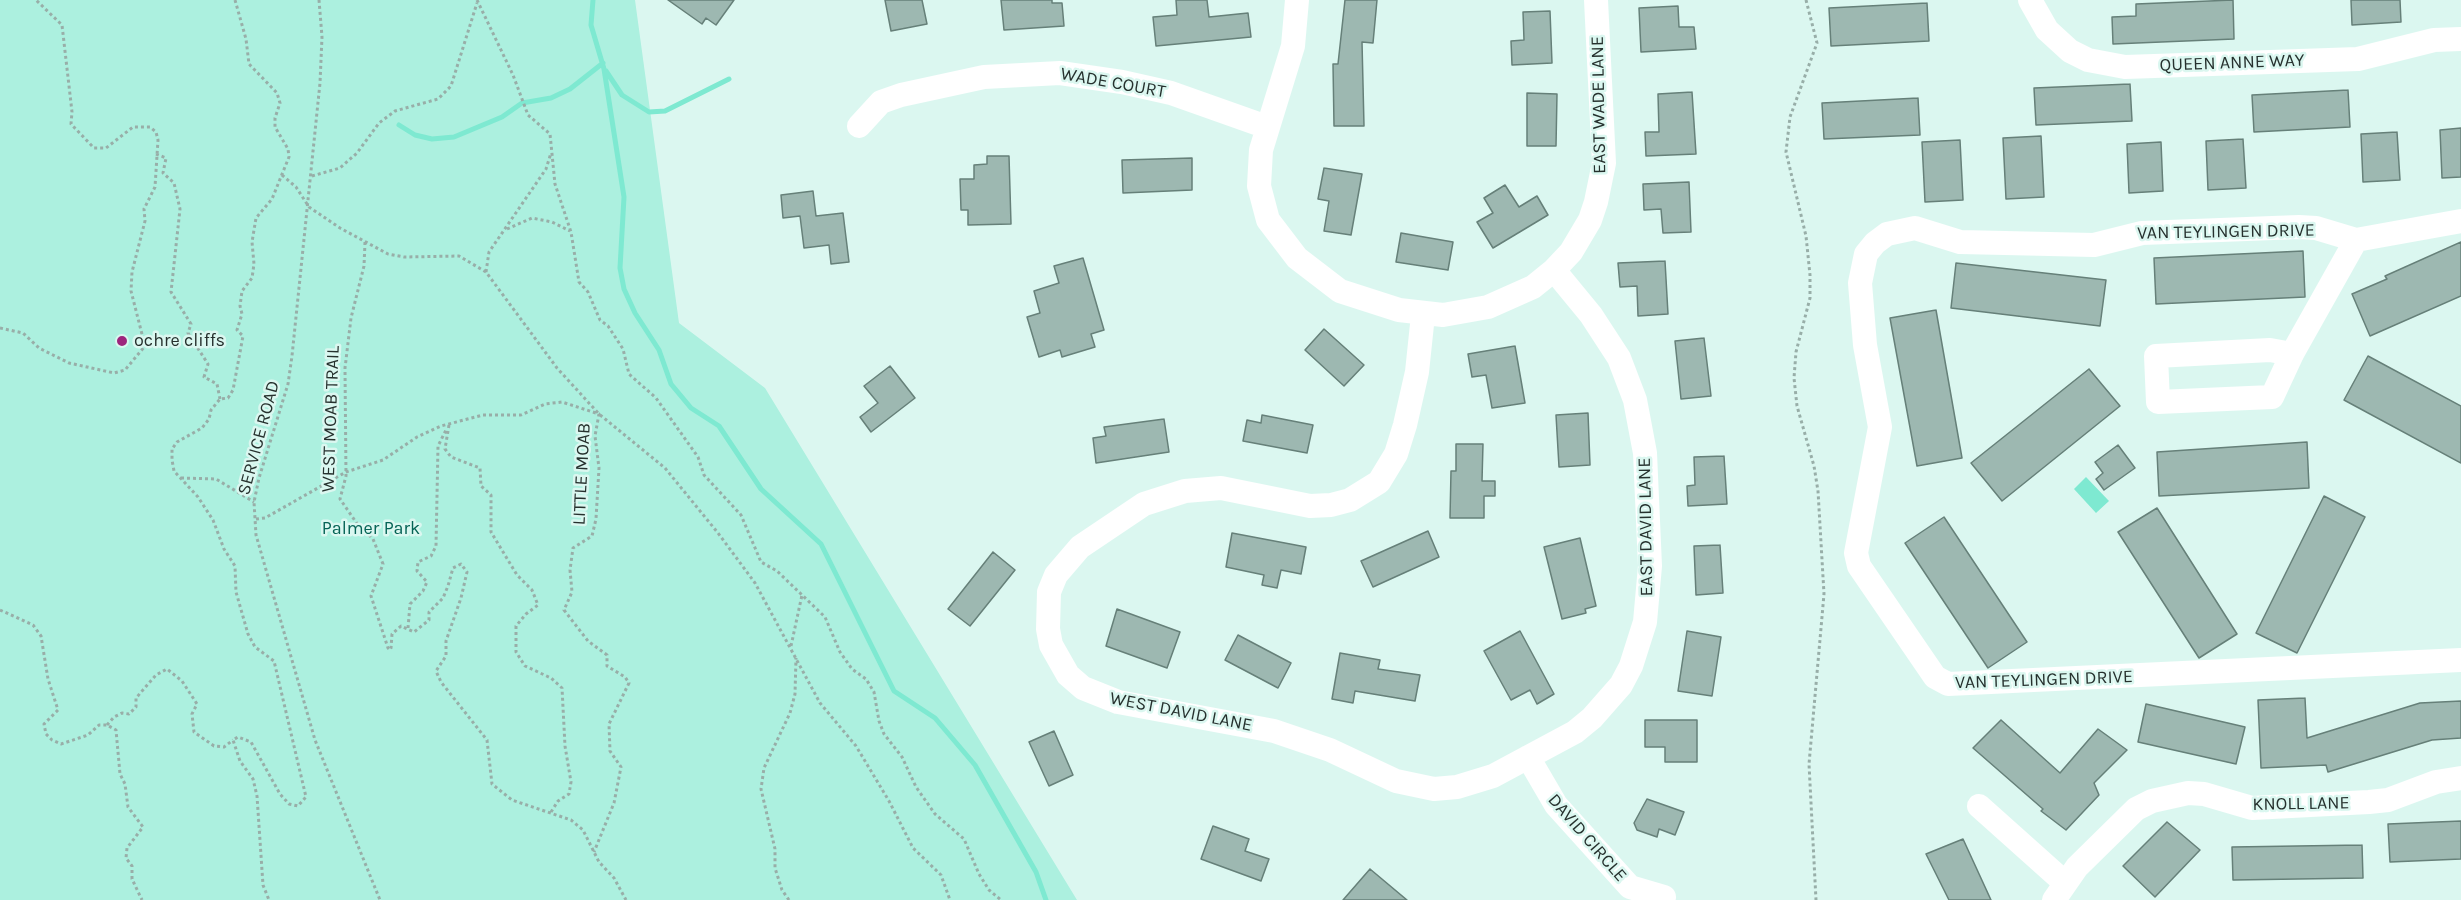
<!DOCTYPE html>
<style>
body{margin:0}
canvas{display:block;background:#dbf7f0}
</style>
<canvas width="2461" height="900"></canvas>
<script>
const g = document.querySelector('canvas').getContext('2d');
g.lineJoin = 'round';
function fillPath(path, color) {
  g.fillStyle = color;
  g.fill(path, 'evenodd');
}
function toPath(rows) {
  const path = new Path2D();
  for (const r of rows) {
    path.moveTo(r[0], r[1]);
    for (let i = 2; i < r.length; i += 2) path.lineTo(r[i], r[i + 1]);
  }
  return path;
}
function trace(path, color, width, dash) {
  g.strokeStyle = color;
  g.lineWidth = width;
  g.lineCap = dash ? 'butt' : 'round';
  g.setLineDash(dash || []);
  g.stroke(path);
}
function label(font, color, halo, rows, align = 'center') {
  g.font = font + ' Karla,sans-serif';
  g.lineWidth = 5;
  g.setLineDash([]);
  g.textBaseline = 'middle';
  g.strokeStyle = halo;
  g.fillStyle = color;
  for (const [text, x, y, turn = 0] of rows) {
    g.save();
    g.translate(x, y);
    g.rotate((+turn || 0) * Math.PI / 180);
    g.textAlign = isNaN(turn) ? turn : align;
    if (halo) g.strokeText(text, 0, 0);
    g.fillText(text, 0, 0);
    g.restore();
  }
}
fillPath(toPath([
 [0,0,635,0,679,323,765,388,1077,900,0,900]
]), '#acf0df');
fillPath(toPath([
 [2086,477,2109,501,2096,513,2074,489]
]), '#7ee9d1');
trace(toPath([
 [593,0,591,25,604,69,624,197,620,268,624,289,635,313,659,350,671,384,691,408,719,426,761,489,821,544,894,691,935,718,975,765,1036,872,1046,900],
 [606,71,622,95,649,112,665,111,729,79],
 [399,125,415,135,432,139,454,137,502,117,522,103,551,98,570,89,603,63]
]), '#7ee9d1', 5);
const building = toPath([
 [668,0,734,0,716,25,706,18,702,24,668,0],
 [885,0,922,0,927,24,891,31,885,0],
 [1001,0,1052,0,1052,3,1062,3,1064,26,1004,30,1001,0],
 [1176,0,1207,0,1209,17,1248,13,1251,37,1156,46,1153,17,1177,15,1176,0],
 [1345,0,1377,0,1373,43,1362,42,1364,126,1334,126,1333,64,1338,64,1345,0],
 [2233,0,2234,39,2113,44,2112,17,2136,16,2136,4,2233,0],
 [2351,0,2400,0,2401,22,2352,25,2351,0],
 [1927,3,1929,41,1831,46,1829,8,1927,3],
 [1678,6,1679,27,1694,27,1696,49,1641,52,1639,8,1678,6],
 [1550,11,1552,63,1512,65,1511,41,1524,40,1523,12,1550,11],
 [2130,84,2132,121,2036,125,2034,88,2130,84],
 [2348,90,2350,127,2254,132,2252,95,2348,90],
 [1692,92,1696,154,1646,156,1645,132,1659,132,1658,94,1692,92],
 [1527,93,1557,94,1556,146,1527,146,1527,93],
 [1918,98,1920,135,1824,139,1822,103,1918,98],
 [2461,128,2461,177,2442,178,2440,130,2461,128],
 [2397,132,2400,180,2363,182,2361,134,2397,132],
 [2041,136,2044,197,2006,199,2003,138,2041,136],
 [2243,139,2246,188,2208,190,2206,141,2243,139],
 [1960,140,1963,200,1925,202,1922,142,1960,140],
 [2161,142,2163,191,2129,193,2127,144,2161,142],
 [987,156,1009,156,1011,224,968,225,968,210,961,210,960,179,974,179,974,165,987,164,987,156],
 [1192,158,1192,190,1123,193,1122,160,1192,158],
 [1324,168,1362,174,1351,235,1324,231,1329,201,1318,199,1324,168],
 [1689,182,1691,232,1663,233,1661,209,1644,210,1643,184,1689,182],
 [1505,185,1519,207,1537,196,1548,215,1493,248,1477,222,1493,213,1484,198,1505,185],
 [813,191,816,216,843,213,849,262,831,264,829,245,804,248,800,216,783,218,781,195,813,191],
 [1401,233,1453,242,1448,270,1396,262,1401,233],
 [2461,242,2461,296,2370,336,2352,294,2387,279,2385,276,2461,242],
 [2303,251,2305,297,2156,304,2154,258,2303,251],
 [1083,258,1104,330,1091,334,1095,347,1062,357,1060,350,1039,357,1027,317,1040,313,1034,291,1059,283,1054,266,1083,258],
 [1665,261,1668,314,1638,316,1637,286,1620,287,1618,263,1665,261],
 [1956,263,2106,280,2100,326,1951,308,1956,263],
 [1936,310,1962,458,1917,466,1890,318,1936,310],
 [1324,329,1364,365,1344,386,1305,350,1324,329],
 [1704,338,1711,396,1681,399,1675,341,1704,338],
 [1515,346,1525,403,1492,408,1486,375,1472,377,1468,354,1515,346],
 [2368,356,2461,406,2461,463,2344,400,2368,356],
 [890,366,915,398,871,432,860,417,878,403,864,386,890,366],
 [2089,369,2120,406,2002,501,1971,463,2089,369],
 [1588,413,1590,465,1559,467,1556,415,1588,413],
 [1262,415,1313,425,1307,453,1243,441,1247,420,1261,423,1262,415],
 [1164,419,1169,452,1096,463,1093,438,1106,436,1104,427,1164,419],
 [2307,442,2309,488,2159,496,2157,452,2307,442],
 [1456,444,1483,444,1482,481,1495,481,1495,496,1484,496,1484,518,1450,518,1451,471,1456,471,1456,444],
 [2118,445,2135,468,2104,490,2096,479,2103,473,2095,462,2118,445],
 [1724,456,1727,504,1688,506,1687,486,1695,485,1694,457,1724,456],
 [2324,496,2365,517,2297,653,2256,633,2324,496],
 [2157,508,2237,634,2199,658,2118,532,2157,508],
 [1944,517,2027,642,1988,668,1905,543,1944,517],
 [1428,531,1439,557,1373,587,1361,561,1428,531],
 [1232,533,1306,547,1301,574,1281,570,1277,588,1262,585,1264,575,1226,567,1232,533],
 [1580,538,1596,606,1585,609,1586,613,1562,619,1544,547,1580,538],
 [1720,545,1723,593,1696,595,1694,546,1720,545],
 [993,552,1015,570,970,626,948,609,993,552],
 [1117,609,1180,632,1167,668,1106,646,1117,609],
 [1520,631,1554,694,1537,704,1530,690,1511,700,1484,651,1520,631],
 [1687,631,1721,637,1712,696,1678,691,1687,631],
 [1238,635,1291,663,1278,688,1225,660,1238,635],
 [1340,653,1380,660,1378,669,1420,675,1415,701,1355,691,1353,703,1332,699,1340,653],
 [2305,698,2307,738,2420,703,2461,701,2461,738,2432,740,2328,772,2326,765,2261,768,2258,700,2305,698],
 [2146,704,2245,727,2236,764,2138,742,2146,704],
 [1645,720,1697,720,1697,762,1665,762,1665,747,1645,747,1645,720],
 [2001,720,2060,773,2098,729,2127,750,2094,783,2099,795,2066,830,2041,811,2043,809,1973,748,2001,720],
 [1054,731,1073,775,1049,786,1029,742,1054,731],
 [1647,799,1684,812,1675,835,1659,829,1657,837,1637,830,1634,823,1647,799],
 [2461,821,2461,859,2390,862,2388,824,2461,821],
 [2167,822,2200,850,2155,897,2123,866,2167,822],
 [1213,826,1249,839,1245,851,1269,859,1261,881,1201,859,1213,826],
 [1963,839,1991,900,1949,900,1926,854,1963,839],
 [2362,845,2363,878,2233,880,2232,847,2362,845],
 [1370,869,1407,900,1343,900,1370,869]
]);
fillPath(building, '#9db8b1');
trace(building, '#668079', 1.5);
trace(toPath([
 [235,0,246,39,249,64,277,93,280,103,275,118,275,127,288,149,289,157,272,199,256,218,252,242,254,264,252,278,242,291,240,306,242,314,237,330,243,336,233,390,228,398,220,399,211,410,209,419,202,428,177,442,172,449,172,460,174,471,198,497,213,520,224,549,235,566,236,592,248,634,255,647,274,661,306,797,298,806,289,804,280,794,251,742,238,737,233,740,240,761,253,779,257,796,263,885,269,900],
 [319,0,322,37,320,83,292,356,288,384,259,478,254,502,256,535,315,740,380,900],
 [477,0,513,75,528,115,550,134,555,184,571,232,579,282,588,292,600,320,608,326,623,349,629,374,656,398,698,457,704,475,741,515,761,562,777,571,825,617,840,652,852,669,866,679,874,692,879,721,884,734,902,757,916,787,935,814,964,839,979,874,989,890,1001,900],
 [1806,0,1817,43,1790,117,1786,152,1806,236,1810,275,1810,298,1796,352,1794,378,1797,406,1814,466,1818,491,1824,594,1809,764,1816,900],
 [156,154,166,158,163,173,174,183,180,209,171,292,191,324,188,333,208,364,204,377,217,384,220,399],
 [282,175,296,187,309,207,340,228,388,254,404,257,459,256,486,272,557,368,599,414,665,468,718,533,755,583,820,703,856,746,889,801,913,848,941,875,950,900],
 [312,176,340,168,357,153,379,123,395,111,438,99,451,86,477,3],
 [507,229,532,218,552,222,570,231],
 [365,242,364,266,351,318,345,368,346,476,340,499,358,525,373,539,383,564,371,596,388,648,390,650,391,648,392,634,401,626,414,632,429,620,429,612,443,598,448,586,453,568,461,564,467,572,461,598,446,641,446,656,436,671,441,682,487,740,492,784,512,800,571,820,583,830,599,862,614,878,626,900],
 [486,272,489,252,546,169,551,153],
 [0,328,23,333,39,348,69,363,114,373,125,370,145,346,131,291,132,272,145,221,144,209,155,187,158,140,156,132,150,127,133,127,106,148,94,148,71,124,72,112,62,25,36,0],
 [449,425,445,449,451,457,480,468,481,486,491,495,491,532,517,575,532,590,538,605,526,614,516,626,516,652,525,666,551,678,562,688,565,746,571,782,569,794,558,801,551,812],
 [181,478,216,479,254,502],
 [256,519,265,518,346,472,383,460,417,437,441,426,483,415,521,415,545,404,562,402,599,414,595,436,599,468,596,519,592,536,573,548,570,570,572,592,564,610,588,641,607,655,607,666,625,677,629,683,609,724,610,751,621,767,614,803,594,852],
 [0,610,33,625,41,636,48,679,58,710,44,724,46,734,52,740,61,744,88,735,99,725,107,725,116,730,120,774,125,784,128,807,143,827,127,848,126,858,132,866,132,879,142,900],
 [408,628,410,604,423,591,427,582,417,571,418,562,431,556,436,546,438,446,446,430],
 [791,646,802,595],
 [107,725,114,717,122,713,129,714,136,707,136,698,156,675,167,669,182,681,197,704,192,714,194,732,214,746,224,747,233,740],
 [789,900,782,890,775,868,775,849,761,789,764,768,790,713,795,694,796,658]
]), '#98aea8', 3, [3, 3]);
trace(toPath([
 [1297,0,1293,46,1261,150,1259,186,1268,220,1297,258,1340,291,1399,310,1443,315,1488,307,1533,287,1554,270,1571,252,1590,220,1596,202,1604,163,1596,0],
 [2030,0,2047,30,2070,51,2088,60,2125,67,2358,59,2434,40,2461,39],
 [859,126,881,102,901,95,984,77,1060,73,1122,82,1171,93,1267,127],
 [2461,221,2356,240,2316,228,2299,227,2142,233,2094,245,1960,242,1915,228,1887,234,1875,243,1866,254,1860,283,1865,345,1880,427,1856,553,1859,566,1935,677,1948,684,2461,660],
 [1423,315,1417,372,1405,425,1396,454,1379,482,1350,500,1331,505,1310,506,1221,488,1185,491,1144,504,1080,547,1056,575,1049,592,1048,629,1051,645,1068,675,1083,688,1118,702,1274,731,1330,750,1396,781,1434,789,1457,787,1493,776,1575,732,1592,718,1621,685,1631,666,1645,622,1650,566,1645,453,1635,400,1619,358,1591,315,1554,270],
 [2292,354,2270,350,2156,356,2158,402,2272,397,2292,354,2356,240],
 [1528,757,1556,805,1630,887,1664,897],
 [1979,806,2064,882],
 [2054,900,2077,867,2136,809,2152,801,2188,793,2204,794,2252,808,2369,802,2388,800,2436,782,2461,778]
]), '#fff', 24);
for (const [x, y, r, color] of [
 [122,341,6,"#9d257d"]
]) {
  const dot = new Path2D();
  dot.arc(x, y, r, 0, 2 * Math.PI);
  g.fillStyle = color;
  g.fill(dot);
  trace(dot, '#dbf7f0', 2);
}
label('18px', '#26312e', '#dbf7f0', [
 ["QUEEN ANNE WAY",2232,63,-2],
 ["WADE COURT",1113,83,10],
 ["EAST WADE LANE",1599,105,-91],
 ["VAN TEYLINGEN DRIVE",2226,232,-1],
 ["WEST MOAB TRAIL",331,419,-88],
 ["SERVICE ROAD",259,438,-75],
 ["LITTLE MOAB",582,474,-87],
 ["EAST DAVID LANE",1646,527,-91],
 ["VAN TEYLINGEN DRIVE",2044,680,-2],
 ["WEST DAVID LANE",1181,712,11],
 ["KNOLL LANE",2301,804,-1],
 ["DAVID CIRCLE",1587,838,49]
]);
label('18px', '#26312e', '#dbf7f0', [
 ["ochre cliffs",134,341]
], 'left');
label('18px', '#056355', '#dbf7f0', [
 ["Palmer Park",371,529]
]);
</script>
